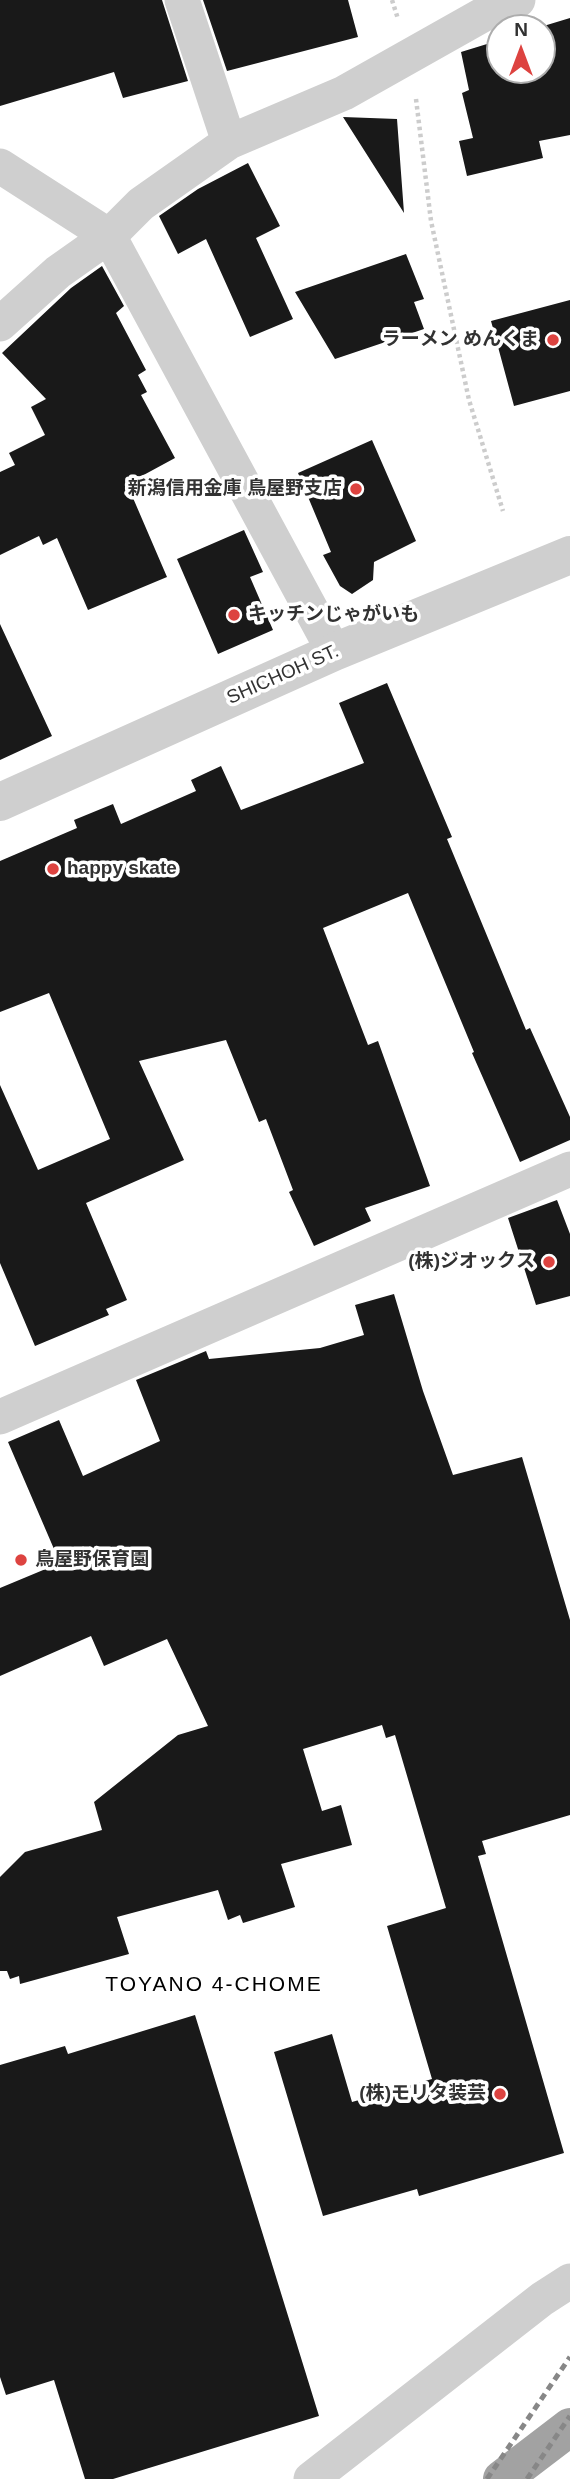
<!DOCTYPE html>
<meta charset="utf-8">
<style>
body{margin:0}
#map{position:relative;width:570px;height:2479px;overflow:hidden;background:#fff;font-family:Arial,sans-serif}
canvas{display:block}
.north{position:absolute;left:486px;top:14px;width:70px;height:70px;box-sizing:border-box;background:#fff;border:2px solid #adadad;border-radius:50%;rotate:0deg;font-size:19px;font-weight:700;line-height:28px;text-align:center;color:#323232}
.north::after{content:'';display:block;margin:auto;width:24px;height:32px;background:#dd4340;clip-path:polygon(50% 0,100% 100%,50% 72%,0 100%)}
</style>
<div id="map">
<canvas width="570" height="2479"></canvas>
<div class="north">N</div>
</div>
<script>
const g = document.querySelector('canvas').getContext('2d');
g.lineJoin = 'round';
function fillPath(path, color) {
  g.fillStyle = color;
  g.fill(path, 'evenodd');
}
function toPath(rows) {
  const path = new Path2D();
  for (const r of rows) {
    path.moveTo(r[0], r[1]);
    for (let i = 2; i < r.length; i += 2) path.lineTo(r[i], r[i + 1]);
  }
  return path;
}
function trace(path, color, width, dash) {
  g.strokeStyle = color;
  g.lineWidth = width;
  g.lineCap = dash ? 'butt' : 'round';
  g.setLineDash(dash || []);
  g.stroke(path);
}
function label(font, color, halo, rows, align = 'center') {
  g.font = font + ' Arial,"Noto Sans JP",sans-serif';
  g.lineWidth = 7;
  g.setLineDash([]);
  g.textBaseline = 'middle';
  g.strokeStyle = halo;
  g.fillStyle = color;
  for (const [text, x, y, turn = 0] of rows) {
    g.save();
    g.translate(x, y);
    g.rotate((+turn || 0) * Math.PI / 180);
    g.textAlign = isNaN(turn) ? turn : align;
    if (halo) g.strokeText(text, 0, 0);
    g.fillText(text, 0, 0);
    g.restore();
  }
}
fillPath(toPath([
 [0,0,162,0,188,81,123,98,114,72,0,106],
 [203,0,348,0,358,37,227,71],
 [570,18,570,135,539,141,543,158,467,176,459,141,473,138,462,93,469,90,461,52,500,40,500,70,542,70,542,28,537,28],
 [343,117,397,119,404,213],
 [248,163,280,226,256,238,293,319,250,337,206,239,178,254,159,216,198,189],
 [406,254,424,299,414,302,424,329,335,359,295,292],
 [102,266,124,306,116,313,146,370,138,375,147,392,141,395,175,458,127,484,167,577,88,610,57,538,43,545,39,536,0,555,0,472,15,465,9,453,45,435,31,407,46,399,2,353,71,288],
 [570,300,570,391,514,406,491,321],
 [372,440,416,541,374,562,373,580,352,594,340,586,323,555,331,552,298,473],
 [244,530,263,572,250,577,273,630,218,654,177,559],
 [0,624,52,736,0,760],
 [387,683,452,837,447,839,526,1030,530,1028,570,1117,570,1140,520,1162,472,1053,474,1052,408,893,323,928,368,1045,378,1041,430,1186,365,1208,371,1221,314,1246,289,1192,293,1190,266,1119,259,1122,226,1040,139,1061,184,1160,86,1203,127,1300,106,1309,109,1315,35,1346,0,1263,0,1085,38,1170,110,1139,49,993,0,1012,0,861,77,828,74,820,113,804,121,824,196,791,191,780,221,766,241,810,364,763,339,703],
 [557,1200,570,1234,570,1296,536,1305,508,1218],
 [394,1294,423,1391,453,1475,522,1457,570,1620,570,1815,482,1841,486,1854,478,1856,564,2153,419,2196,417,2189,323,2216,274,2052,332,2034,352,2102,432,2079,387,1926,446,1908,395,1735,386,1738,382,1725,303,1749,322,1811,341,1805,352,1845,281,1864,295,1907,243,1923,240,1915,228,1920,218,1890,117,1917,129,1954,20,1984,19,1976,10,1979,7,1971,0,1971,0,1877,25,1852,102,1830,94,1802,178,1735,208,1726,167,1639,104,1666,91,1636,0,1676,0,1588,60,1563,8,1442,59,1420,83,1476,160,1441,136,1380,206,1351,209,1359,320,1348,364,1335,355,1305],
 [195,2015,319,2416,113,2479,85,2479,54,2380,6,2395,0,2377,0,2065,65,2046,68,2054]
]), '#191919');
trace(toPath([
 [392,0,398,19],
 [416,99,431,221,469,400,503,511]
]), '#ccc', 4.5, [3.5, 3.5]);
trace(toPath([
 [182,0,229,142],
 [0,166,109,236,334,652],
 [0,324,58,272,109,236,141,204,229,142,344,93,486,13,518,0],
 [0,1417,570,1169],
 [311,2479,542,2299,570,2281]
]), '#cfcfcf', 35);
trace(toPath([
 [0,802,334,652,570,555]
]), '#cfcfcf', 38);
trace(toPath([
 [502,2479,570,2427]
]), '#a2a2a2', 38);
trace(toPath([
 [487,2479,570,2357],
 [527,2479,570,2416]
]), '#878787', 5, [7, 5]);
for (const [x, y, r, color] of [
 [553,340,7,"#dd4340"],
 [356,489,7,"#dd4340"],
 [234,615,7,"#dd4340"],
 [53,869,7,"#dd4340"],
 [549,1262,7,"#dd4340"],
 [21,1560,7,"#dd4340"],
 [500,2094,7,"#dd4340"]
]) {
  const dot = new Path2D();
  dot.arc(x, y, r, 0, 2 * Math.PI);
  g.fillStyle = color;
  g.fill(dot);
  trace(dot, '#fff', 2.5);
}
label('bold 19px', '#323232', '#fff', [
 ["ラーメン めんくま",539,340],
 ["新潟信用金庫 鳥屋野支店",342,489],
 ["キッチンじゃがいも",248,615,"left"],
 ["happy skate",67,869,"left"],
 ["(株)ジオックス",535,1262],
 ["鳥屋野保育園",35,1560,"left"],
 ["(株)モリタ装芸",486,2094]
], 'right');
label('19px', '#323232', '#fff', [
 ["SHICHOH ST.",283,675,-24]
]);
g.letterSpacing = '2px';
label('21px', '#000', '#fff', [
 ["TOYANO 4-CHOME",214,1985]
]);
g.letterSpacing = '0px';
</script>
